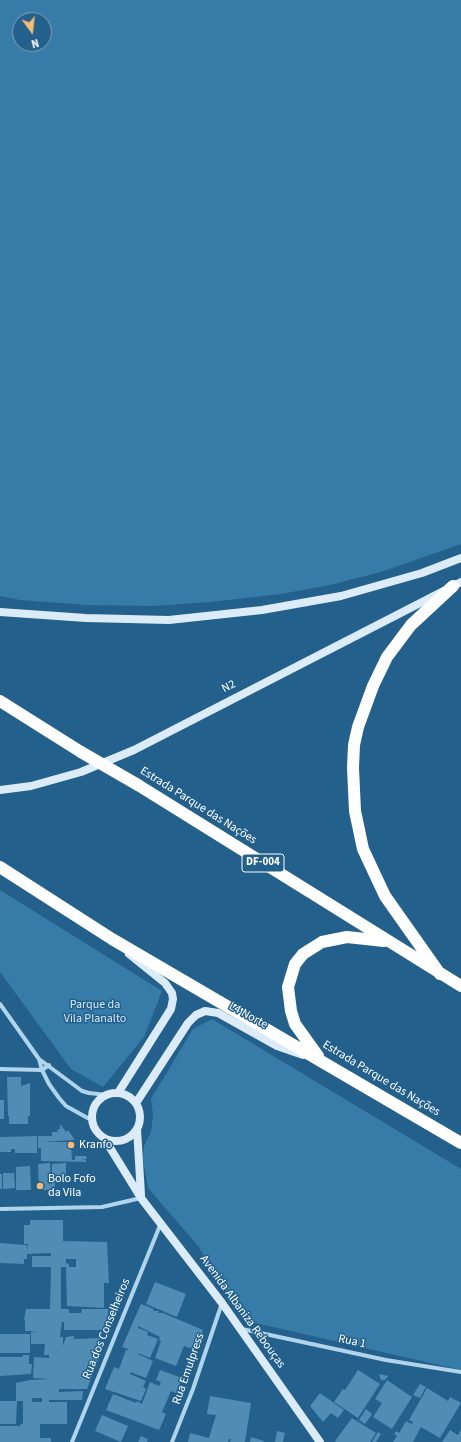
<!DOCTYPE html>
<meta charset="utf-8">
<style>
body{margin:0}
#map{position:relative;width:461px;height:1442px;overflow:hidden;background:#23608b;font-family:"Source Sans 3",sans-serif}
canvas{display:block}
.north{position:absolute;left:12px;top:12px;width:40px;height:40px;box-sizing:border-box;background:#23608b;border:1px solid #7ba0b9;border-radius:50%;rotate:165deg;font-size:11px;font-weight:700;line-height:16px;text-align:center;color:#fff}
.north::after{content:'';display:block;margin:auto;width:14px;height:18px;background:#f6bc73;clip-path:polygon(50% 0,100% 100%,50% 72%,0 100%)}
</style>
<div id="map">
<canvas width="461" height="1442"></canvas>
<div class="north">N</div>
</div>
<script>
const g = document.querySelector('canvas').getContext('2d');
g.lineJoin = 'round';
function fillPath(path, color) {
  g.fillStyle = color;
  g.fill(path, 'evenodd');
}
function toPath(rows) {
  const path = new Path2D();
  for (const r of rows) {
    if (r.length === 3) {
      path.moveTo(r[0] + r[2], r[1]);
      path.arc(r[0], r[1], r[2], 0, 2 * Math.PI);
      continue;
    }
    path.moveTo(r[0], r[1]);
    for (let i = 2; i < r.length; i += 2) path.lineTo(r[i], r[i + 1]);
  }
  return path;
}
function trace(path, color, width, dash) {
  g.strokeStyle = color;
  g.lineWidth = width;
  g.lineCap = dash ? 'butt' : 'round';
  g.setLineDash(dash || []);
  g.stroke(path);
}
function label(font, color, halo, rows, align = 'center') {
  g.font = font + ' "Source Sans 3",sans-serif';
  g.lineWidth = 3;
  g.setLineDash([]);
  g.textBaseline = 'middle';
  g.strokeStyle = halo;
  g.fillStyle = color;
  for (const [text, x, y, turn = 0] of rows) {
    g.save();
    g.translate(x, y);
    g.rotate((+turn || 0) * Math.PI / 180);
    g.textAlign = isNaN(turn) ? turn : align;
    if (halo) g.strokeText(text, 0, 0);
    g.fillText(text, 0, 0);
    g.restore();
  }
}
fillPath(toPath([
 [0,0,461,0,461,544,381,572,330,585,281,594,210,602,154,606,86,605,20,600,0,596],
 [20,20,44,20,44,44,20,44],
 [0,890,162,991,144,1037,103,1087,71,1069,0,972],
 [212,1019,461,1169,461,1370,251,1322,216,1279,199,1247,148,1188,143,1159,144,1146,151,1132,153,1115,151,1099,193,1029]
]), '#377ba8');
fillPath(toPath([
 [7,1077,21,1077,21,1086,30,1083,30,1116,28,1116,28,1124,9,1124,9,1116,8,1116],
 [0,1100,4,1100,4,1119,0,1119],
 [61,1125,66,1132,68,1130,75,1140,42,1142,71,1142,72,1160,75,1160,75,1156,86,1156,87,1159,82,1159,86,1160,86,1162,41,1161,41,1148,38,1148,38,1136,52,1136,52,1132,58,1132,57,1130,61,1128,59,1126],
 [37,1136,37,1153,15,1153,15,1149,11,1149,11,1152,0,1152,0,1137],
 [50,1163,51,1178,55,1178,55,1190,39,1190,38,1164],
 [66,1163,66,1175,52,1175,52,1164],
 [30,1166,31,1190,16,1190,16,1167],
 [3,1173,14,1173,15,1188,3,1189],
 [0,1174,2,1174,2,1189,0,1189],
 [30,1220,63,1220,63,1241,107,1242,109,1283,104,1283,104,1308,67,1306,66,1267,61,1267,61,1309,69,1309,69,1313,81,1313,82,1309,108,1309,108,1316,110,1316,110,1330,64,1330,64,1322,62,1322,60,1337,63,1337,63,1346,66,1337,74,1336,74,1339,100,1338,100,1356,87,1389,59,1389,59,1392,83,1391,82,1400,49,1400,49,1402,67,1402,67,1424,40,1424,40,1438,51,1438,51,1442,0,1442,0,1426,20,1426,21,1424,23,1424,23,1401,17,1401,16,1424,0,1424,0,1401,16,1401,16,1383,30,1380,49,1379,33,1378,34,1357,49,1358,49,1355,44,1355,45,1344,31,1344,31,1332,36,1331,25,1331,25,1320,24,1320,26,1309,50,1309,51,1267,32,1267,32,1256,51,1256,51,1253,27,1254,27,1259,24,1259,24,1264,0,1263,0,1243,27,1245,27,1251,28,1244,24,1244,24,1225,30,1225],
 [66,1259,76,1259,76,1267,105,1267,69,1267,69,1264,66,1263],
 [32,1398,42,1398,42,1402,32,1402],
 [155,1282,186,1294,177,1317,146,1304],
 [141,1304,154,1309,153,1311,159,1311,158,1313,163,1313,203,1330,195,1350,184,1346,176,1366,155,1358,161,1341,159,1340,160,1337,138,1326,138,1328,148,1332,147,1335,158,1339,150,1358,138,1353,138,1354,153,1361,146,1378,130,1372,130,1374,146,1381,143,1387,146,1389,141,1401,105,1389,114,1367,119,1369,126,1350,128,1350,128,1349,122,1347],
 [0,1334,30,1334,30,1353,0,1353],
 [23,1355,29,1355,29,1364,32,1364,31,1374,0,1376,0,1357,23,1357],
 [160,1370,182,1378,176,1393,171,1391,162,1412,166,1414,159,1430,106,1410,113,1394,136,1403,137,1401,142,1404,150,1382,159,1386,161,1382,156,1380],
 [358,1370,380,1384,358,1418,334,1402,343,1389,345,1390],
 [379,1374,388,1376,385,1380,381,1380],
 [387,1380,412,1397,392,1429,373,1417,382,1403,375,1399],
 [420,1384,426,1387,420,1398,413,1395],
 [427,1388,448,1401,450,1397,461,1403,440,1438,421,1427,413,1442,393,1442,397,1436,394,1434,396,1431,399,1433,406,1421,412,1424,413,1422,409,1420],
 [320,1393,344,1410,338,1418,331,1413,323,1422,310,1406],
 [210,1396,251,1403,245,1442,230,1442,231,1439,229,1439,228,1442,188,1442,190,1433,209,1438,216,1415,207,1414],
 [366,1409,372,1414,365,1424,359,1420],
 [102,1415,128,1426,121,1442,95,1431],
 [352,1418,376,1433,370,1442,336,1442,335,1441],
 [461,1429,461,1442,442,1442,450,1430,458,1435],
 [277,1431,285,1433,283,1442,275,1442],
 [378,1432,381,1434,376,1442,372,1442],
 [141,1436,148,1439,147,1442,138,1442],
 [251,1437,264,1441,264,1442,250,1442]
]), '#508cb4');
trace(toPath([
 [0,1004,39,1059,82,1091,89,1093,107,1095],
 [39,1059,42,1070,49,1084,59,1098,66,1106,93,1121],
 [0,1069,42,1070,49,1065],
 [0,1209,102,1207,141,1198],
 [242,1329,386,1360,461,1372],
 [72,1442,161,1223],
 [172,1442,193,1389,222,1303]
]), '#b0d4eb', 4);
trace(toPath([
 [0,612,86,618,169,620,262,610,341,596,422,573,461,558],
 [0,790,31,786,81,772,134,750,461,582],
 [118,1093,171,1009,173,999,172,993,165,983,129,954],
 [116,1117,24],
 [136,1103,188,1023,196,1015,205,1011,218,1013,277,1046,303,1055],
 [137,1129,141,1195],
 [104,1138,141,1198,222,1303,320,1442]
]), '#dbecf8', 8);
trace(toPath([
 [0,701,81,752],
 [138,785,461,986],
 [0,867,112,939,461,1143],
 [440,974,385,896,363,849,355,811,353,768,354,745,358,727,373,686,387,657,411,625,453,586],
 [318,1056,295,1024,291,1011,288,987,295,964,303,954,322,942,347,937,384,941]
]), '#fff', 12);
trace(toPath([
 [81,752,138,785]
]), '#fff', 12);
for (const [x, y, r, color] of [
 [71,1145,4,"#f6bc73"],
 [40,1186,4,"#f6bc73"]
]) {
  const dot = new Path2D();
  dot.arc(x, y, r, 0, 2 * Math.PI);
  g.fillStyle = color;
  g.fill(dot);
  trace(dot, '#23608b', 1.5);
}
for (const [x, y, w] of [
 [263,863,42]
]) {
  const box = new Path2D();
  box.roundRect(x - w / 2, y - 9, w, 18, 3);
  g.fillStyle = '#23608b';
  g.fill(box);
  trace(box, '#fff', 1);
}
label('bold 11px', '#fff', null, [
 ["DF-004",263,863]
]);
label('12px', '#fff', '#23608b', [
 ["N2",229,687,-27],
 ["Estrada Parque das Nações",198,806,32],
 ["L4 Norte",248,1016,29],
 ["Estrada Parque das Nações",381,1079,31],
 ["Avenida Albaniza Rebouças",242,1312,54],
 ["Rua dos Conselheiros",107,1329,-68],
 ["Rua 1",352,1342,12],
 ["Rua Emulpress",189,1369,-71]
]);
label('12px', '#d5eaf8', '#23608b', [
 ["Parque da",95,1005],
 ["Vila Planalto",95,1019]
]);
label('12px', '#fff', '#23608b', [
 ["Kranfo",79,1145],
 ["Bolo Fofo",48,1179],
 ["da Vila",48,1193]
], 'left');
</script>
